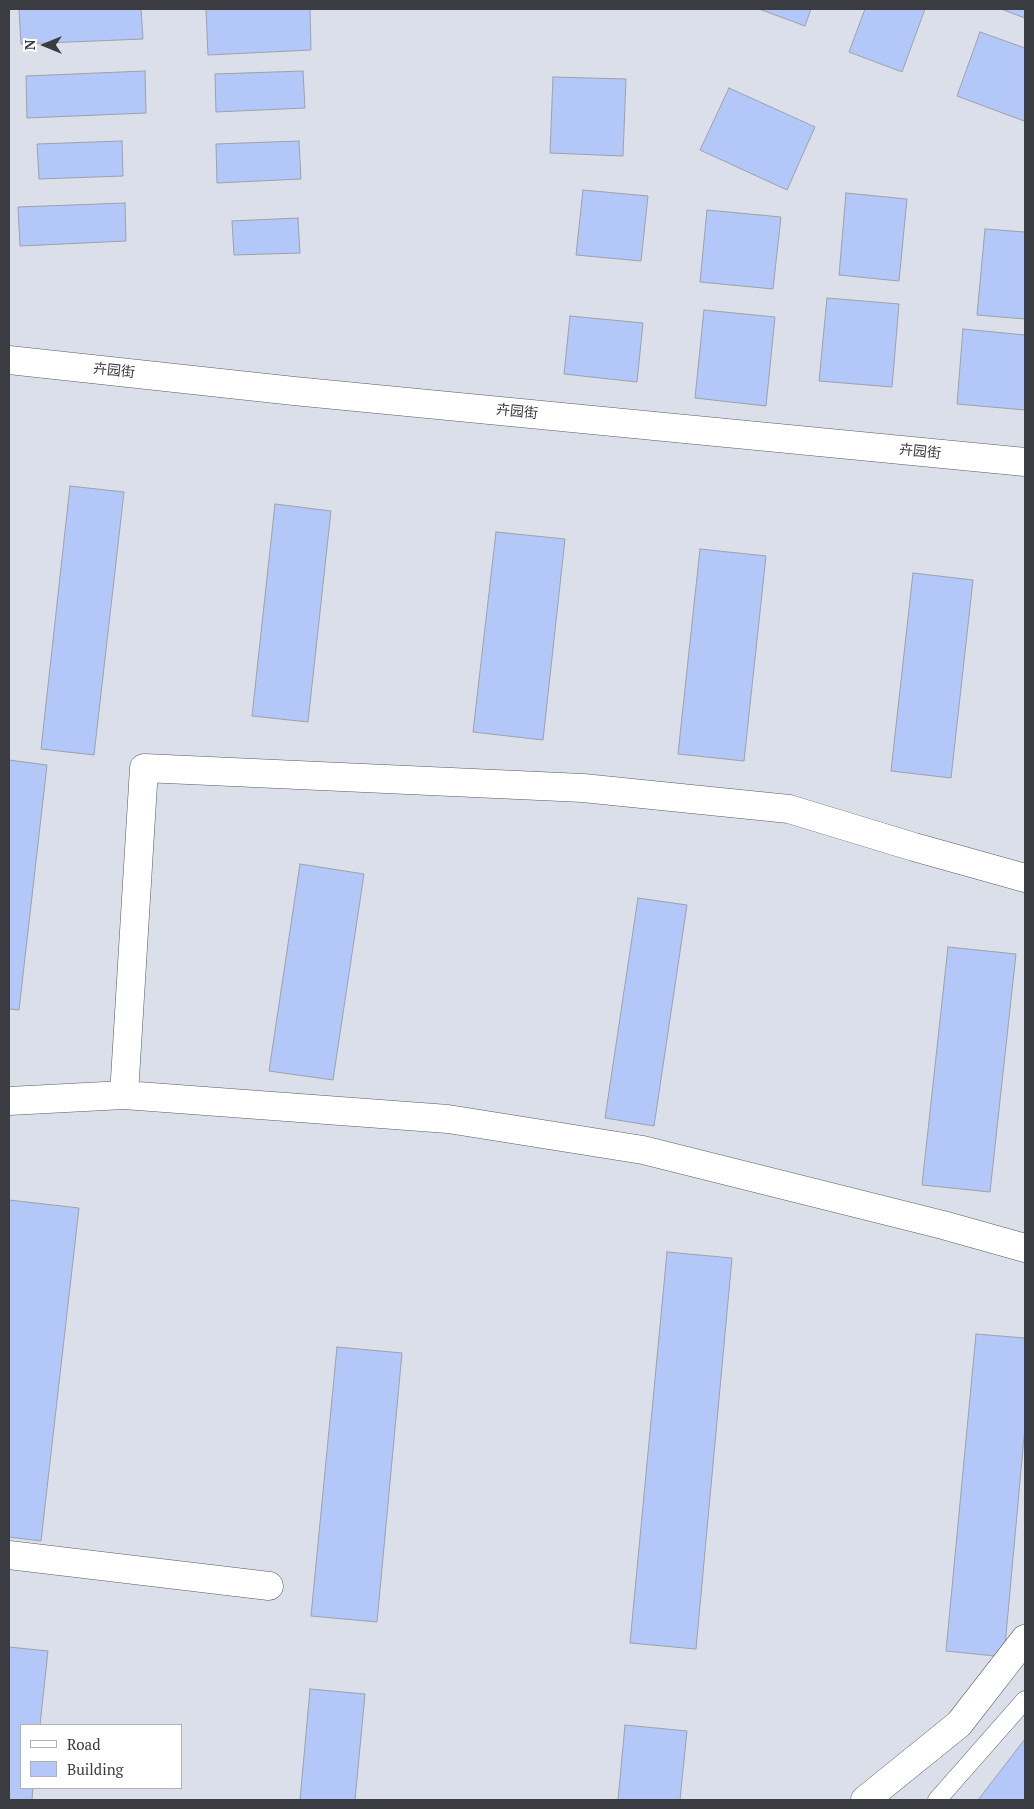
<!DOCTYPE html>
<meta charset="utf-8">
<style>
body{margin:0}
#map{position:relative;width:1034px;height:1809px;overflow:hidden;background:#dadfe9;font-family:"PT Serif",serif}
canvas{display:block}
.frame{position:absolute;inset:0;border:10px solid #3a3c41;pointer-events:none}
.legend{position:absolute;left:20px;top:1724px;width:162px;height:65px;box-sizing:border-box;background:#fff;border:1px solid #b0b1b3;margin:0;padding:6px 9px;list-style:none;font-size:15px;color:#3a3c41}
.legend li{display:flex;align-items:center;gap:10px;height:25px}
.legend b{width:25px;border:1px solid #b0b1b3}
.north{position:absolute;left:20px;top:20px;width:50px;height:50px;-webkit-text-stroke:4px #fff;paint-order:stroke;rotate:270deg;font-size:14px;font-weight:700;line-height:20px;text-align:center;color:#3a3c41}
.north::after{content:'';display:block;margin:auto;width:18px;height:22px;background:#3a3c41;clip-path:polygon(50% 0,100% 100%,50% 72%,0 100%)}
</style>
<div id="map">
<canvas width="1034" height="1809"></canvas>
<div class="frame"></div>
<ul class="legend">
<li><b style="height:6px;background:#fff"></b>Road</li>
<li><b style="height:14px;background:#b3c8f8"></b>Building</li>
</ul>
<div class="north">N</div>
</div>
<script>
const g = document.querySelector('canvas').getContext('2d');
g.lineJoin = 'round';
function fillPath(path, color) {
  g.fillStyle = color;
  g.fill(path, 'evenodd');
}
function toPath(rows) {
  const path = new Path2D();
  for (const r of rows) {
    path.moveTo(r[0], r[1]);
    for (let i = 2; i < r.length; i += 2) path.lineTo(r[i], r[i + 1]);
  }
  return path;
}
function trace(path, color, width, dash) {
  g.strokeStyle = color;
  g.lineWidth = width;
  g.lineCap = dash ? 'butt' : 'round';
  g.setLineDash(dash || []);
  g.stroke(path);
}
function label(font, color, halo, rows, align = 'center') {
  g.font = font + ' "PT Serif","Noto Sans SC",serif';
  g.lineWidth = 4;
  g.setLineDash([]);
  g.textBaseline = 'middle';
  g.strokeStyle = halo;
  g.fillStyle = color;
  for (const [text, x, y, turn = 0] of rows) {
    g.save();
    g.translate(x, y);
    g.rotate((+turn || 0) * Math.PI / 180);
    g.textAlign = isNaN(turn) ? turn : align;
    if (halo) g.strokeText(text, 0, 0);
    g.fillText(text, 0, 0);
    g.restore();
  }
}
const building = toPath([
 [19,9,141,9,143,39,21,44,19,9],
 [206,9,310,9,311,50,208,55,206,9],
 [759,9,811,9,805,26,759,9],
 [865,9,925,9,902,72,849,52,865,9],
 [1001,9,1025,9,1025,18,1001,9],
 [980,32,1025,48,1025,116,1024,121,957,96,980,32],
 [145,71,146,113,27,118,26,76,145,71],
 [303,71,305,108,216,112,215,74,303,71],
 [553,77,626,79,623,156,550,153,553,77],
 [729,88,815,127,787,190,700,150,729,88],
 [122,141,123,176,39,179,37,144,122,141],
 [299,141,301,179,217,183,216,144,299,141],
 [583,190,648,196,641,261,576,255,583,190],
 [846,193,907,199,899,281,839,275,846,193],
 [125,203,126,241,20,246,18,207,125,203],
 [707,210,781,217,773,289,700,282,707,210],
 [298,218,300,253,234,255,232,221,298,218],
 [985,229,1025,232,1025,319,977,315,985,229],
 [827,298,899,304,892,387,819,381,827,298],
 [704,310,775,317,766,406,695,398,704,310],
 [570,316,643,323,637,382,564,374,570,316],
 [963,329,1025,335,1025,410,957,404,963,329],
 [70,486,124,492,94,755,41,749,70,486],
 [275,504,331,511,308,722,252,716,275,504],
 [496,532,565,539,543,740,473,732,496,532],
 [700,549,766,556,744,761,678,754,700,549],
 [913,573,973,580,951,778,891,771,913,573],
 [9,760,47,765,19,1010,9,1009,9,760],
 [300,864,364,874,333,1080,269,1071,300,864],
 [638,898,687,905,654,1126,605,1118,638,898],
 [948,947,1016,954,990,1192,922,1185,948,947],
 [9,1200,79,1208,41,1541,9,1537,9,1200],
 [667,1252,732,1258,696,1649,630,1643,667,1252],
 [976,1334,1025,1338,1025,1426,1004,1657,946,1651,976,1334],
 [337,1347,402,1353,377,1622,311,1616,337,1347],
 [9,1647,48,1651,40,1725,21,1725,21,1788,33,1788,32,1800,9,1800,9,1647],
 [310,1689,365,1694,355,1800,300,1800,310,1689],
 [625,1725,687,1731,680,1800,618,1800,625,1725],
 [1025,1739,1025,1800,978,1800,1025,1739]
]);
fillPath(building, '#b3c8f8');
trace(building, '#9ca1ab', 1);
const service = toPath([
 [937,1800,1025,1700]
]);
const minor = toPath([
 [124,1095,144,768,583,788,789,809,914,847,1025,878],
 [9,1101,124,1095,448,1119,643,1150,943,1225,1025,1248],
 [9,1555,269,1586],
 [865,1800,959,1724,1025,1639]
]);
const tertiary = toPath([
 [9,360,294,391,1025,462]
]);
trace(service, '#565a63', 19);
trace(minor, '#565a63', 29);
trace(tertiary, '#565a63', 29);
trace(service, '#fff', 18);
trace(minor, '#fff', 28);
trace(tertiary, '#fff', 28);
label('14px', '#3a3c41', '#fff', [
 ["卉园街",114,371,6],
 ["卉园街",517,412,6],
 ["卉园街",920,452,6]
]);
</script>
